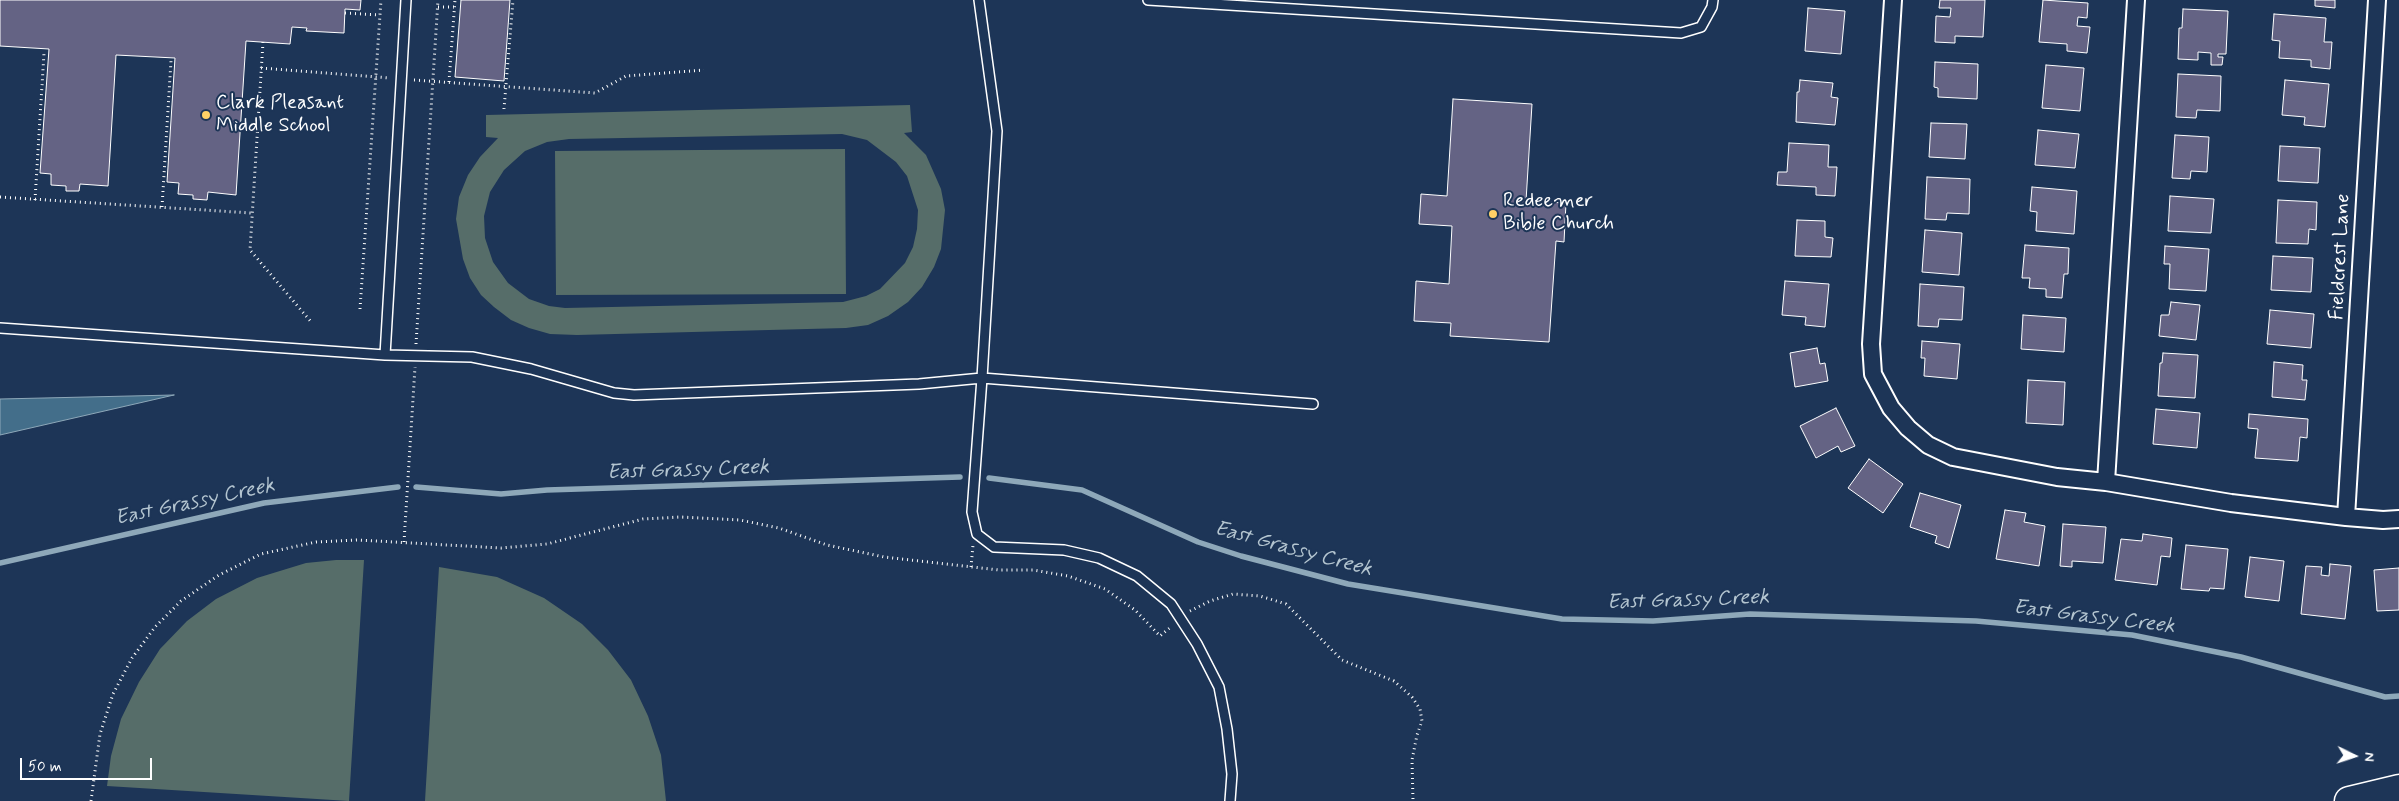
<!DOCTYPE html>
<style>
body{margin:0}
#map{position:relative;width:2399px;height:801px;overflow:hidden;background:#1d3557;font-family:Mynerve,sans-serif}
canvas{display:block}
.north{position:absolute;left:2329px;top:731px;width:50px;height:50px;-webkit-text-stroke:4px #1d3557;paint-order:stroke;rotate:94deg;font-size:14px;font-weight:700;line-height:20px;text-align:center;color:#fff}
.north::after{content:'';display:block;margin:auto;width:18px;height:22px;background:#fff;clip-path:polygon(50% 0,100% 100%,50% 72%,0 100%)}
.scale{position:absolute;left:20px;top:758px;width:132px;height:22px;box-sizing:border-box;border:2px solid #fff;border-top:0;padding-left:6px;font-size:15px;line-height:18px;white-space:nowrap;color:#fff;-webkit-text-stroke:4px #1d3557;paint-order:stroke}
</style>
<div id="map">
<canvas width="2399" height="801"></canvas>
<div class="north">N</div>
<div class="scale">50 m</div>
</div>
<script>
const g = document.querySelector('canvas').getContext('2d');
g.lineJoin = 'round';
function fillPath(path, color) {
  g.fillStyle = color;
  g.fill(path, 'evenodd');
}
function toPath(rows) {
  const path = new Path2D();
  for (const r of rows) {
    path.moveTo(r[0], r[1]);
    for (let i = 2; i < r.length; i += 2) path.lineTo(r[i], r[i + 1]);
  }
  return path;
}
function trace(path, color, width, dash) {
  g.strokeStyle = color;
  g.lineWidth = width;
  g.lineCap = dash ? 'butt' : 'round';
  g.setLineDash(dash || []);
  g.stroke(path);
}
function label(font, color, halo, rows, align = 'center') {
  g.font = font + ' Mynerve,sans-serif';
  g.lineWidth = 4;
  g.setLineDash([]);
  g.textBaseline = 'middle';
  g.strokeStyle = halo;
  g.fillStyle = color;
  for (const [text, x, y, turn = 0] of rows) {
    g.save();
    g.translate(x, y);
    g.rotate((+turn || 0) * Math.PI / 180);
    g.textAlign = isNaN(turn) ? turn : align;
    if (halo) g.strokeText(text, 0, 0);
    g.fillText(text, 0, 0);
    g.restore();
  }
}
fillPath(toPath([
 [910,105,912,132,904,133,926,155,941,189,945,210,941,249,934,267,922,287,908,302,888,316,868,325,846,328,577,335,550,334,529,328,511,320,494,307,481,295,470,278,463,259,456,219,459,197,468,175,480,157,498,138,486,137,486,115],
 [842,134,867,140,896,162,907,176,918,210,917,229,913,247,905,263,880,289,866,296,843,302,565,308,549,306,529,299,508,283,493,262,485,238,484,216,490,192,504,170,525,151,547,142,569,139],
 [845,149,846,294,556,295,555,151],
 [336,560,364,560,349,801,107,786,111,756,121,719,139,682,160,649,187,621,216,599,257,578,306,563],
 [439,567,497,577,544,598,582,624,608,650,631,680,648,716,661,755,666,801,425,801]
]), '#566d69');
const water = toPath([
 [174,395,0,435,0,399,174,395]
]);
fillPath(water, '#436e8a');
trace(water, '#8ea8b9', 1);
trace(toPath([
 [989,478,1082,490,1198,542,1241,556,1348,584,1562,619,1653,621,1750,614,1976,621,2132,635,2241,657,2385,697,2399,696],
 [416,487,501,494,547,490,960,477],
 [0,563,264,503,398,487]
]), '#8ea8b9', 5.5);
const building = toPath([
 [0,0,361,0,360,10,345,9,344,33,306,31,307,28,292,27,290,44,246,41,236,195,208,192,207,200,193,199,193,195,178,194,179,183,167,182,175,58,116,55,108,186,80,184,79,191,66,191,66,186,51,185,51,174,40,173,49,49,0,46,0,0],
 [461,0,510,0,504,81,455,77,461,0],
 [1940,0,1985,0,1983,37,1955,36,1955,43,1935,42,1936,16,1950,17,1951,8,1939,8,1940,0],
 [2043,0,2088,3,2087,18,2078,17,2077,26,2090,27,2087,53,2067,51,2067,44,2039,42,2043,0],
 [2315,0,2335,0,2335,8,2315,6,2315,0],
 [1808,8,1845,11,1841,54,1805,51,1808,8],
 [2183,9,2228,11,2226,54,2218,54,2218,57,2223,57,2222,65,2211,65,2211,53,2198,52,2198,60,2178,59,2179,28,2182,28,2183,9],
 [2274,14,2326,18,2324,42,2332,42,2330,69,2311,67,2311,60,2279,58,2280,41,2272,40,2274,14],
 [1935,62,1978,64,1977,99,1938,97,1938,88,1934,87,1935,62],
 [2046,65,2084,68,2080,111,2042,108,2046,65],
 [2178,74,2221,76,2220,111,2197,110,2196,118,2176,117,2178,74],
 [1800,80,1833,83,1831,97,1838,98,1835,125,1796,122,1797,92,1799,92,1800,80],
 [2285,80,2329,84,2325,127,2304,125,2305,117,2282,115,2285,80],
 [1453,99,1532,104,1526,201,1566,203,1564,242,1556,241,1549,342,1450,336,1451,323,1414,321,1416,281,1449,284,1452,226,1419,224,1421,194,1447,196,1453,99],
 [1931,123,1967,124,1965,159,1929,157,1931,123],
 [2038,130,2079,134,2075,168,2035,165,2038,130],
 [2175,135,2209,137,2207,172,2191,171,2190,179,2172,178,2175,135],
 [1789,143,1829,145,1828,167,1837,167,1835,196,1816,195,1816,187,1777,185,1778,172,1787,172,1789,143],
 [2280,146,2320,148,2318,183,2278,181,2280,146],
 [1927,177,1970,179,1969,214,1947,213,1946,220,1925,219,1927,177],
 [2032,187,2077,191,2074,234,2036,231,2037,212,2030,211,2032,187],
 [2170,196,2214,199,2211,233,2168,231,2170,196],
 [2278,200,2317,202,2316,230,2309,229,2308,244,2276,243,2278,200],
 [1797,220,1825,221,1825,237,1833,238,1831,257,1795,256,1797,220],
 [1925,230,1962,233,1959,275,1922,272,1925,230],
 [2025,245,2069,248,2068,274,2064,274,2062,298,2046,297,2046,289,2029,288,2030,278,2022,278,2025,245],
 [2165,246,2209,249,2206,291,2169,289,2170,264,2164,264,2165,246],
 [2273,256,2313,258,2311,292,2271,290,2273,256],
 [1785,281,1829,284,1825,327,1805,325,1806,317,1782,315,1785,281],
 [1920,284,1964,287,1962,320,1939,319,1938,327,1918,326,1920,284],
 [2171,302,2200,305,2196,340,2159,336,2161,315,2169,315,2171,302],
 [2270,310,2314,314,2311,348,2267,344,2270,310],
 [2023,315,2066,318,2064,352,2021,349,2023,315],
 [1922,341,1960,344,1957,379,1924,376,1925,358,1921,358,1922,341],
 [1817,348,1820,364,1825,363,1828,381,1795,387,1790,353,1817,348],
 [2163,353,2198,355,2195,398,2158,396,2160,363,2162,363,2163,353],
 [2274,362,2303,365,2302,380,2307,380,2305,400,2272,397,2274,362],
 [2028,380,2065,382,2063,425,2026,423,2028,380],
 [1836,408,1855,446,1841,452,1838,446,1816,458,1800,426,1836,408],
 [2156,409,2200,413,2197,448,2153,444,2156,409],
 [2249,414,2308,419,2307,438,2300,437,2298,461,2255,458,2258,429,2248,428,2249,414],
 [1869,459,1903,484,1883,513,1848,488,1869,459],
 [1920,493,1961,505,1949,548,1935,543,1937,536,1910,527,1920,493],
 [2005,510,2026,513,2024,522,2045,526,2039,566,1996,559,2005,510],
 [2063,524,2106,527,2103,563,2072,561,2072,567,2060,566,2063,524],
 [2143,534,2172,538,2170,557,2161,556,2157,585,2115,580,2121,539,2142,541,2143,534],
 [2186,545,2228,549,2224,589,2210,588,2209,591,2181,589,2186,545],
 [2250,557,2284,561,2279,601,2245,597,2250,557],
 [2330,564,2351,566,2345,619,2301,614,2306,566,2322,567,2321,575,2329,576,2330,564],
 [2399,568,2399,610,2377,611,2374,570,2399,568]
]);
fillPath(building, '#646384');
trace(building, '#fff', 1);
const lane = toPath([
 [1148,0,1681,33,1701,27,1712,7,1713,0],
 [0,328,385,355,406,0],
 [385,355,472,357,531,369,614,393,634,395,919,384,982,378,997,131,979,0],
 [1230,801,1232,774,1227,729,1219,687,1197,644,1171,604,1137,576,1099,558,1064,550,994,547,977,534,972,512,982,378,1313,404]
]);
const street = toPath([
 [1893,0,1871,344,1873,374,1891,408,1908,428,1928,445,1953,457,2057,477,2106,482],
 [2136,0,2106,482,2231,503,2346,517,2383,520,2399,519],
 [2346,517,2377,0]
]);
const highway = toPath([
 [2349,801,2399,789]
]);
trace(lane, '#fff', 12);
trace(street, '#fff', 20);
trace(highway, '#fff', 31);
trace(toPath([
 [438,7,454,7],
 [345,13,380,15],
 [263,42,250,250,312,323],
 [261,68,390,78],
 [414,80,595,93,626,76,704,70],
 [449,82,455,0],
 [504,109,513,0],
 [0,197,251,213],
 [35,200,44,53],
 [162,207,171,61],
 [360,309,381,0],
 [416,344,438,0],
 [404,542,415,367],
 [971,567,973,545],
 [1190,611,1210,601,1233,594,1260,596,1286,604,1342,660,1394,681,1412,697,1420,709,1422,721,1417,735,1412,760,1413,801],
 [91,801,100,734,113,694,132,658,155,627,181,601,219,575,261,554,316,542,358,540,501,548,547,544,643,519,680,517,740,520,779,528,827,545,884,557,999,570,1033,570,1068,576,1105,589,1135,610,1160,636,1172,626]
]), '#fff', 3, [1, 4]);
trace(lane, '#1d3557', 9);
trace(street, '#1d3557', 16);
trace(highway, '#1d3557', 28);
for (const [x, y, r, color] of [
 [206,115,5,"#ffd166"],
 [1493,214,5,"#ffd166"]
]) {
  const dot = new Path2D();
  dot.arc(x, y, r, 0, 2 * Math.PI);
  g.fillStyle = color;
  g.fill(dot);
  trace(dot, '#1d3557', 2);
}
label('20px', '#fff', '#1d3557', [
 ["Clark Pleasant",216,104],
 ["Middle School",216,127],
 ["Redeemer",1503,202],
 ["Bible Church",1503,225]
], 'left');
label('20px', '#fff', '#1d3557', [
 ["Fieldcrest Lane",2341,257,-87]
]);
label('italic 21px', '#b4c5d0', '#1d3557', [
 ["East Grassy Creek",688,471,-2],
 ["East Grassy Creek",195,503,-12],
 ["East Grassy Creek",1293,550,15],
 ["East Grassy Creek",1688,601,-2],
 ["East Grassy Creek",2094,618,7]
]);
</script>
